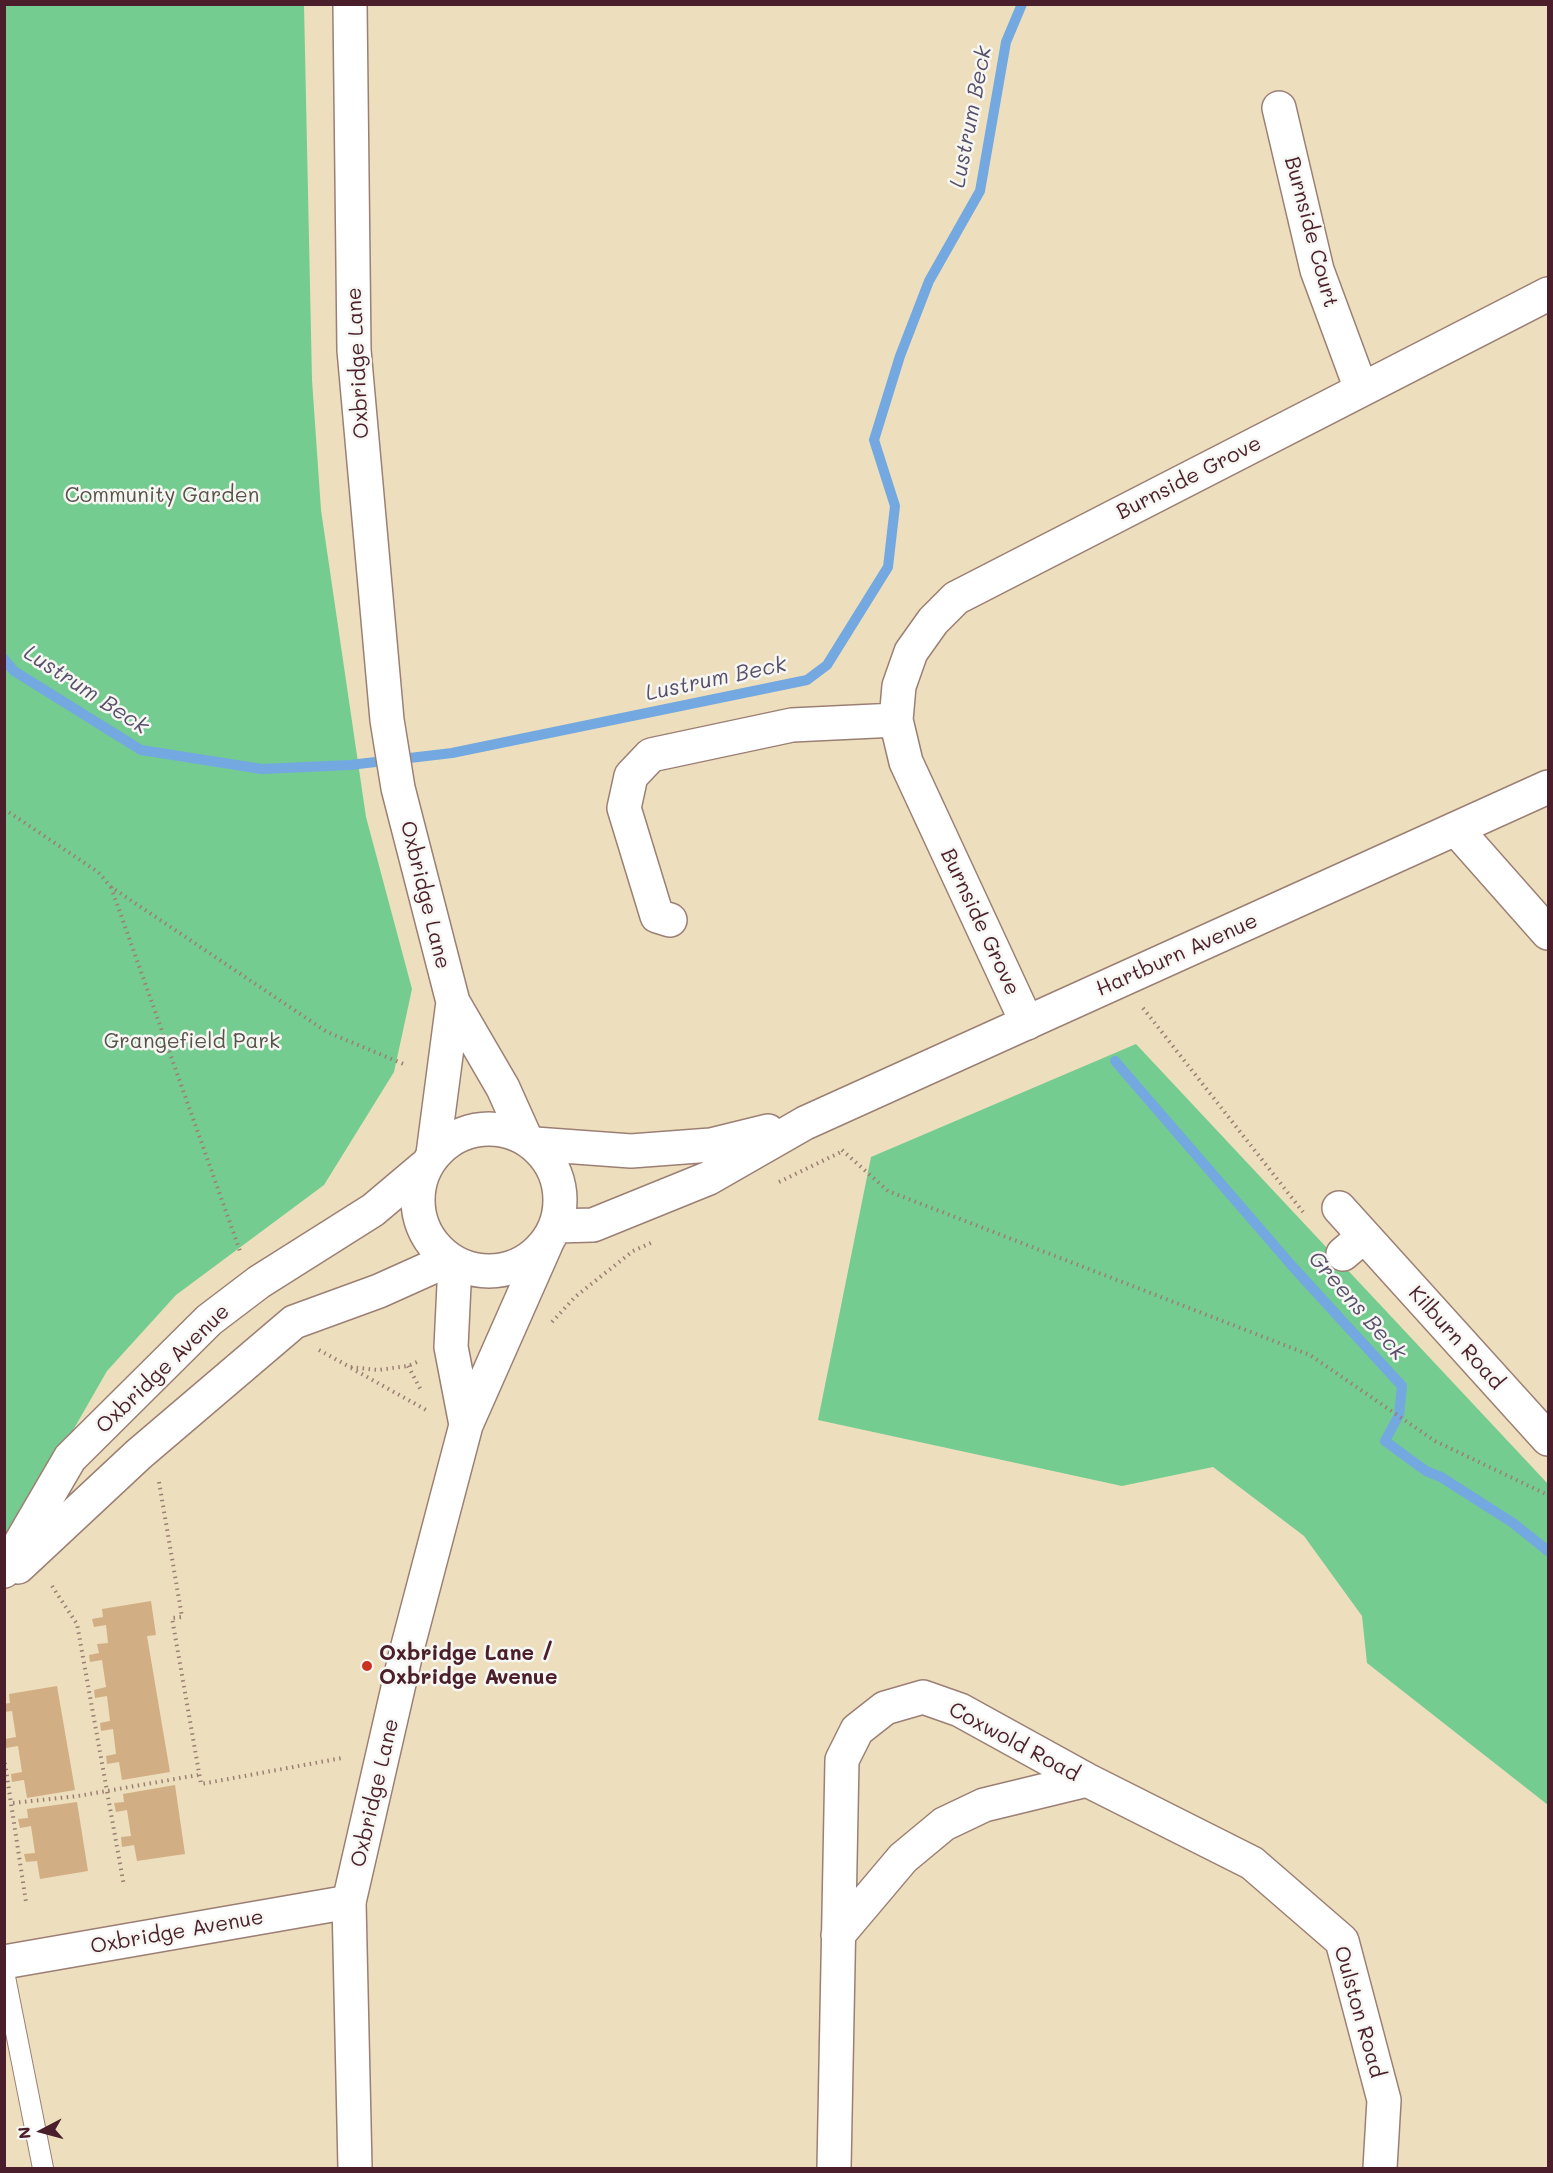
<!DOCTYPE html>
<style>
body{margin:0}
#map{position:relative;width:1553px;height:2173px;overflow:hidden;background:#eddfbd;font-family:Mali,sans-serif}
canvas{display:block}
.frame{position:absolute;inset:0;border:6px solid #4a1f2b;pointer-events:none}
.north{position:absolute;left:12px;top:2101px;width:60px;height:60px;-webkit-text-stroke:4px #f6f6f2;paint-order:stroke;rotate:264deg;font-size:16px;font-weight:700;line-height:24px;text-align:center;color:#4a1f2b}
.north::after{content:'';display:block;margin:auto;width:21px;height:27px;background:#4a1f2b;clip-path:polygon(50% 0,100% 100%,50% 72%,0 100%)}
</style>
<div id="map">
<canvas width="1553" height="2173"></canvas>
<div class="frame"></div>
<div class="north">N</div>
</div>
<script>
const g = document.querySelector('canvas').getContext('2d');
g.lineJoin = 'round';
function fillPath(path, color) {
  g.fillStyle = color;
  g.fill(path, 'evenodd');
}
function toPath(rows) {
  const path = new Path2D();
  for (const r of rows) {
    if (r.length === 3) {
      path.moveTo(r[0] + r[2], r[1]);
      path.arc(r[0], r[1], r[2], 0, 2 * Math.PI);
      continue;
    }
    path.moveTo(r[0], r[1]);
    for (let i = 2; i < r.length; i += 2) path.lineTo(r[i], r[i + 1]);
  }
  return path;
}
function trace(path, color, width, dash) {
  g.strokeStyle = color;
  g.lineWidth = width;
  g.lineCap = dash ? 'butt' : 'round';
  g.setLineDash(dash || []);
  g.stroke(path);
}
function label(font, color, halo, rows, align = 'center') {
  g.font = font + ' Mali,sans-serif';
  g.lineWidth = 5;
  g.setLineDash([]);
  g.textBaseline = 'middle';
  g.strokeStyle = halo;
  g.fillStyle = color;
  for (const [text, x, y, turn = 0] of rows) {
    g.save();
    g.translate(x, y);
    g.rotate((+turn || 0) * Math.PI / 180);
    g.textAlign = isNaN(turn) ? turn : align;
    if (halo) g.strokeText(text, 0, 0);
    g.fillText(text, 0, 0);
    g.restore();
  }
}
fillPath(toPath([
 [5,5,304,5,312,380,321,510,366,817,412,989,394,1072,324,1185,176,1295,107,1371,5,1549],
 [1136,1044,1548,1484,1548,1805,1367,1663,1362,1616,1304,1536,1213,1467,1122,1486,818,1420,871,1157]
]), '#74cc91');
trace(toPath([
 [4,659,14,671,141,750,262,769,350,765,452,753,807,680,827,665,888,567,895,506,874,440,900,356,929,281,980,191,1006,42,1022,4],
 [1115,1061,1293,1267,1402,1386,1399,1415,1385,1441,1426,1471,1441,1477,1513,1523,1548,1551]
]), '#73a8e0', 10);
fillPath(toPath([
 [151,1601,156,1635,147,1636,170,1772,122,1780,119,1762,107,1764,106,1756,116,1754,113,1729,101,1731,100,1723,110,1721,107,1696,95,1698,94,1690,106,1687,102,1660,90,1662,89,1655,99,1653,97,1644,108,1643,106,1625,94,1627,92,1619,103,1617,102,1609],
 [57,1686,75,1790,27,1798,24,1780,12,1782,11,1774,22,1772,18,1746,6,1748,5,1739,16,1737,12,1711,4,1712,4,1704,10,1703,9,1694],
 [175,1785,185,1854,137,1861,134,1845,122,1847,121,1837,131,1836,127,1810,116,1812,114,1803,124,1802,123,1794],
 [77,1802,88,1871,40,1879,37,1861,26,1862,24,1854,35,1853,31,1826,20,1828,18,1819,28,1818,27,1809]
]), '#d2ae84');
const lane = toPath([
 [4,1972,43,2168]
]);
const street = toPath([
 [1279,108,1317,270,1361,389],
 [1456,829,1548,933],
 [670,920,657,916,624,808,631,776,651,755,792,725,896,720],
 [1027,1023,906,762,896,720,899,686,911,652,933,621,956,598,1548,294],
 [1339,1208,1548,1439],
 [1343,1254,1364,1236],
 [838,1935,903,1858,944,1824,984,1805,1087,1780],
 [4,1962,349,1902],
 [834,2168,842,1760,857,1730,885,1708,923,1697,960,1710,1087,1780,1252,1863,1342,1941,1384,2100,1380,2168]
]);
const secondary = toPath([
 [350,4,354,350,387,720,398,788,453,1002,503,1088,525,1137],
 [433,1154,453,1002],
 [455,1264,451,1347,466,1425],
 [355,2168,349,1902,406,1653,466,1425,546,1244]
]);
const primary = toPath([
 [489,1200,71],
 [535,1144,631,1151,711,1145,768,1131],
 [556,1226,593,1225,709,1178,805,1123,1548,787],
 [18,1567,139,1454,294,1322,379,1291,448,1260],
 [4,1571,70,1458,209,1320,259,1282,373,1210,424,1167]
]);
trace(lane, '#9c7f74', 22);
trace(street, '#9c7f74', 36);
trace(secondary, '#9c7f74', 36);
trace(primary, '#9c7f74', 36);
trace(toPath([
 [4,809,98,872,111,887,327,1032,406,1065],
 [111,887,241,1254],
 [1143,1008,1303,1212],
 [842,1150,888,1191,1310,1355,1435,1441,1548,1495],
 [779,1182,843,1151],
 [552,1322,575,1297,633,1251,653,1242],
 [319,1350,350,1367,378,1370,408,1366,419,1361],
 [408,1366,422,1392],
 [351,1368,428,1411],
 [159,1482,182,1617,172,1618,201,1784,342,1758],
 [52,1586,77,1624,124,1886],
 [4,1757,26,1902],
 [13,1803,78,1796,198,1775]
]), '#9c7f74', 4, [1.5, 4.5]);
trace(lane, '#fff', 20);
trace(street, '#fff', 33);
trace(secondary, '#fff', 33);
trace(primary, '#fff', 33);
for (const [x, y, r, color] of [
 [367,1666,6,"#c8321e"]
]) {
  const dot = new Path2D();
  dot.arc(x, y, r, 0, 2 * Math.PI);
  g.fillStyle = color;
  g.fill(dot);
  trace(dot, '#f6f6f2', 2);
}
label('21px', '#4a1f2b', '#f6f6f2', [
 ["Burnside Court",1311,232,75],
 ["Oxbridge Lane",358,363,-93],
 ["Burnside Grove",1189,478,-27],
 ["Oxbridge Lane",425,895,76],
 ["Burnside Grove",980,922,65],
 ["Hartburn Avenue",1177,955,-24],
 ["Kilburn Road",1456,1338,48],
 ["Oxbridge Avenue",163,1369,-44],
 ["Coxwold Road",1014,1742,28],
 ["Oxbridge Lane",375,1793,-77],
 ["Oxbridge Avenue",177,1932,-10],
 ["Oulston Road",1359,2012,74]
]);
label('21px', '#57534a', '#f6f6f2', [
 ["Community Garden",162,496],
 ["Grangefield Park",192,1042]
]);
label('bold 21px', '#4a1f2b', '#f6f6f2', [
 ["Oxbridge Lane /",379,1654],
 ["Oxbridge Avenue",379,1678]
], 'left');
label('italic 22px', '#584f6a', '#f6f6f2', [
 ["Lustrum Beck",971,117,-79],
 ["Lustrum Beck",716,679,-12],
 ["Lustrum Beck",86,690,33],
 ["Greens Beck",1357,1306,49]
]);
</script>
